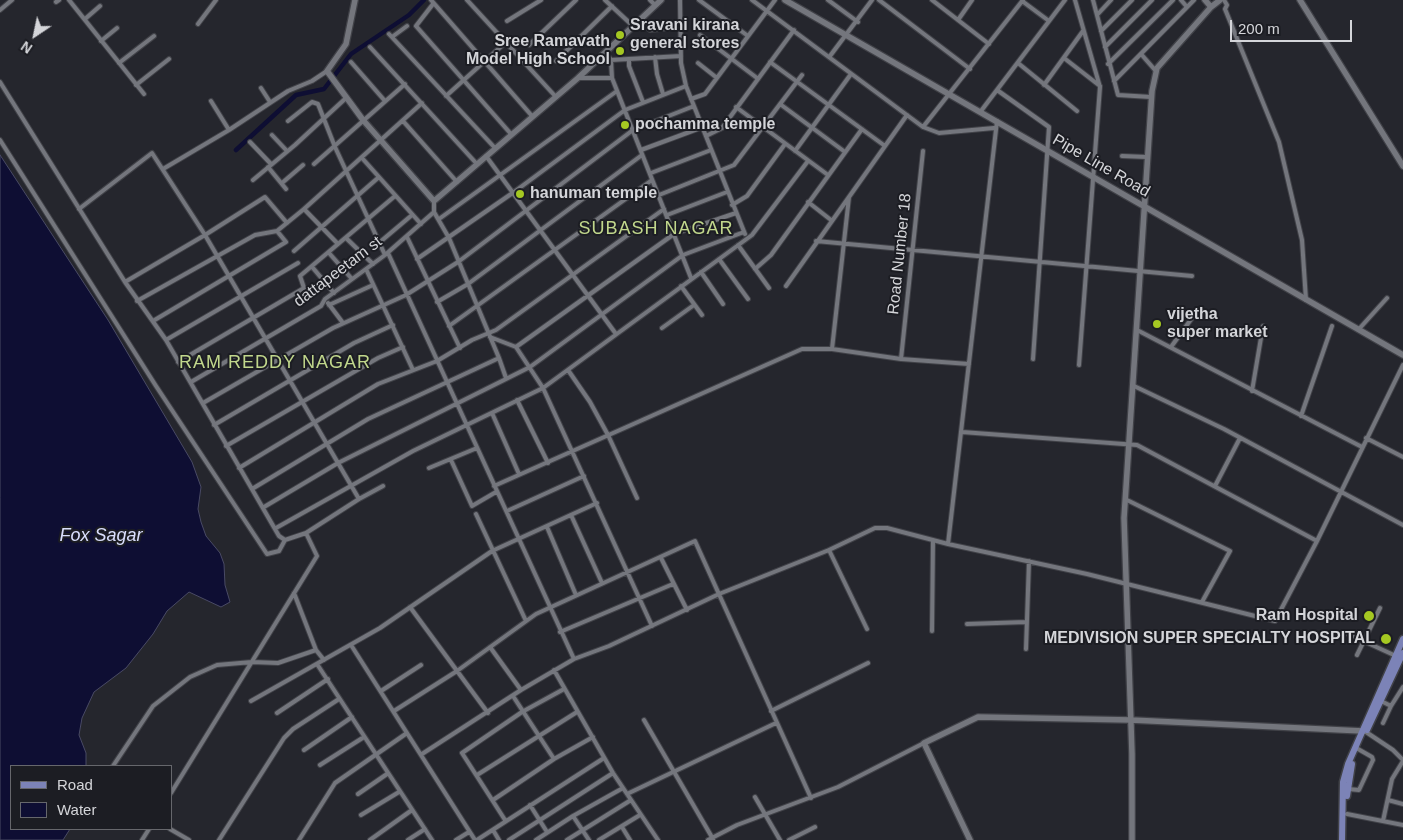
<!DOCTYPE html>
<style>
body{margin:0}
#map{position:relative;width:1403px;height:840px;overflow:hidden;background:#25262d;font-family:Arial,sans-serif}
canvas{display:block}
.legend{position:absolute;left:10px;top:765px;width:162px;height:65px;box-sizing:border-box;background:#1c1d23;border:1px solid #66676c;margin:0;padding:6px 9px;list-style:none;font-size:15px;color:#d4d5d9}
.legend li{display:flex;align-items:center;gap:10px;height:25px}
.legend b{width:25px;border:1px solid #66676c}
.north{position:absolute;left:10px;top:10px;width:50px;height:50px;-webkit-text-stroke:4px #1c1d23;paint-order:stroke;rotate:214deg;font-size:14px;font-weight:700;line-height:20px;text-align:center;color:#d4d5d9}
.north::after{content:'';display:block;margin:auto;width:18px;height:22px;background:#d4d5d9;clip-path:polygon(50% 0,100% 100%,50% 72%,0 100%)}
.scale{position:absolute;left:1230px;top:20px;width:122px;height:22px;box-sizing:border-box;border:2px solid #d4d5d9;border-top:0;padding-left:6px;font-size:15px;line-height:18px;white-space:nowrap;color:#d4d5d9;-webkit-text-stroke:4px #1c1d23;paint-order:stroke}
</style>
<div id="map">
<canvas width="1403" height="840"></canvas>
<ul class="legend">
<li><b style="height:6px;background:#7c83b7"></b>Road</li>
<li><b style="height:14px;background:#0e0e33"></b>Water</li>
</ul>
<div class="north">N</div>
<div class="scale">200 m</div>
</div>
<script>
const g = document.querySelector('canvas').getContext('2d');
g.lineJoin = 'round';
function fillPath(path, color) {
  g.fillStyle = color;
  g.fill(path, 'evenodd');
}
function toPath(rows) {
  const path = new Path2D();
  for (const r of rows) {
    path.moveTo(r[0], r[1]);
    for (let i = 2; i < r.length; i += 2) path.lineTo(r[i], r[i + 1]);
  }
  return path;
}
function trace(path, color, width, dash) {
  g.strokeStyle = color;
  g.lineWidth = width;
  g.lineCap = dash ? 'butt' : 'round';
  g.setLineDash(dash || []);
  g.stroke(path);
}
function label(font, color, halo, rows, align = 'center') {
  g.font = font + ' Arial,sans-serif';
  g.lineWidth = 4;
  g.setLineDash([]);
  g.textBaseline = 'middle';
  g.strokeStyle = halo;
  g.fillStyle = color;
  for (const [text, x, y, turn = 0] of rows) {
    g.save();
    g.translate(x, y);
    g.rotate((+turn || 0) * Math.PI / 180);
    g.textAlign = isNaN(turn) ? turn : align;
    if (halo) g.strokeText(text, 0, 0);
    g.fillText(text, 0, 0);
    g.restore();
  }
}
const water = toPath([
 [0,155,108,320,192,462,201,487,198,509,201,522,206,536,220,553,224,564,225,585,230,602,221,607,189,592,167,611,153,634,126,668,94,692,82,718,79,735,86,753,86,766,11,766,11,829,70,829,63,840,0,840,0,155]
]);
fillPath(water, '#0e0e33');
trace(water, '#494a65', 1);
trace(toPath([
 [236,150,296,95,324,89,351,54,409,15,424,0]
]), '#0e0e33', 4.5);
const street = toPath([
 [69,0,144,94],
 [431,0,532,116],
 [467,0,556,97],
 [605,0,633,26],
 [650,0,655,5],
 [680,0,681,63,686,86,745,234],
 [699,0,748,36],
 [752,0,923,127,939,133,994,128],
 [828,0,858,22],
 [879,0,970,69],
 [932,0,989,44],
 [1075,0,1100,87,1079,365],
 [1093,0,1118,95,1151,97],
 [1181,0,1187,7],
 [1224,0,1227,5,1225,9,1279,142,1302,240,1306,300],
 [1022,1,1049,21],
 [56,2,59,0],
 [433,4,416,26,511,134],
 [0,10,12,0],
 [1097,15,1111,0],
 [85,19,100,6],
 [638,20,650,30,681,27],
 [958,20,972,0],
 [507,21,541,0],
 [198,24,216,0],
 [1101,31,1132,0],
 [389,34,495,148],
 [700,35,757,78],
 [392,37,407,26],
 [101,41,117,28],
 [529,45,576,0],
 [370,47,476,163],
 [1105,47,1152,0],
 [606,53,611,60,612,78,691,278],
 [1141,54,1155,70],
 [830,56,872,0],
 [655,57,657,74,663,94],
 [1064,58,1100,86],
 [629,59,629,66,643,102],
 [611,60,681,56],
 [556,61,612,6],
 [351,62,385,101],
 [770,62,885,146],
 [119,63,154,36],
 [698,63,717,78],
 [1018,63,1077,111],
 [1108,64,1173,0],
 [578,78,612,78],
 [1114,81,1194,0],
 [0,82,125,282,166,340,279,536,285,540,306,533,359,499,205,235,125,282],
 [136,85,169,59],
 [1044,85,1083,31],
 [261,88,270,102],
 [997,90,1049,127,1033,359],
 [446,96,505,43],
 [691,99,705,94,775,0],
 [211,101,229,130],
 [780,104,845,152],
 [736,107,828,175],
 [981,111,1065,0],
 [288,121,312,102,318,104,335,147,385,255],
 [403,121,457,182],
 [923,127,1023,0],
 [272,135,287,151],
 [706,136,722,128,794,30],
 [0,140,156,386,267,554,279,551,285,540],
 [250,142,271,164],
 [641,150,703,127],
 [795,151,851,74],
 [486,156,616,334],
 [1122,156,1147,157],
 [362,158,421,224],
 [314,164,405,84],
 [268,167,286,189],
 [163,169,229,130,288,91,312,81,327,71],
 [651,173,711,150],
 [253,180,295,145,346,98],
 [282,183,303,165],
 [659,195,734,165,802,75],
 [808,202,831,220],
 [732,205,747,196,785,144],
 [79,209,152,153,205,235,265,197,287,223],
 [304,209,338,244],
 [667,215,727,192],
 [439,219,617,91],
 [407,237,460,348],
 [346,238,373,264],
 [816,241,1192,276],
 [380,242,412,215],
 [738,245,769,288],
 [294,251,379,177],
 [329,253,352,279],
 [388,253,574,659],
 [417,259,514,192,625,110,686,86],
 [719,259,748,299],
 [313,268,334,293],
 [366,269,413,370],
 [755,269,771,255,862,129],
 [701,272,723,304],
 [681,286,702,315],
 [786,286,907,115],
 [137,301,255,235,277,231,304,209,422,103],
 [437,302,468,284,642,155],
 [328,303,343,323],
 [329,305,373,285],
 [153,321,286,242,277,231],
 [449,326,652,180],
 [662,328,694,305],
 [1359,329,1387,298],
 [1137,330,1362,447],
 [490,337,516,347,543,388,652,626],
 [166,340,298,263],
 [516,347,674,234,736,213],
 [1171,347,1192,318],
 [832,349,849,197],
 [499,358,506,378],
 [901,359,923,151],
 [178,362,304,288,300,276,395,196],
 [568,370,590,402,608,435,637,498],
 [191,382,321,306,325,299,385,255,434,212,434,201],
 [1134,386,1224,429,1403,525],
 [1252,391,1263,326],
 [517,400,548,463],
 [203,403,333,328,406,295,458,262,633,130,694,106],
 [492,413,519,474],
 [1301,416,1332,326],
 [214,425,354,343,393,325],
 [962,432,1137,445,1317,541],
 [1366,438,1403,457],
 [226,446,378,358,403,347],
 [451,460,472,506,496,492],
 [239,468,378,384,437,361,472,340,496,330,664,209],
 [429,468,477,448],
 [494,486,802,349,832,349,901,359,969,364],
 [1215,486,1240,438],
 [252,489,368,419,499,358,449,238,434,212],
 [359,499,383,486],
 [1125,499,1230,551,1202,602],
 [264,507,338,463,530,367,683,255,744,232],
 [507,511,584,476],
 [476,514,526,621],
 [571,515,602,583],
 [547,527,576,595],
 [276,528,413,451,543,388,752,235,808,161],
 [948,544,997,121],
 [829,550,867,629],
 [661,558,687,610],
 [294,593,316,650,324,660],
 [410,607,488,713],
 [967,624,1026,622],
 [932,631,933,540],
 [560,632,673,584],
 [1346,633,1396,656],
 [351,645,475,840],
 [490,647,521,690],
 [1026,649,1029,561],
 [1357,655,1380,608],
 [317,664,432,840],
 [554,670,613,773,658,840],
 [381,691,421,665],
 [513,696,554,759],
 [251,701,380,628,492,551,597,503],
 [1381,701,1391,706,1403,687],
 [394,711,457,671,536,614,695,541,811,798],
 [771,711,868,663],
 [277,713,328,679],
 [644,720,713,839],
 [1383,723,1391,706],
 [1366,732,1393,750,1403,760],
 [304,750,352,717],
 [422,754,521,690,574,659,609,646,719,594,829,550,875,528,887,528,948,544,1087,574,1275,621,1317,541,1403,365],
 [320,765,364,737],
 [113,766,153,706,190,677,217,665,252,662,278,663,316,650],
 [477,775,577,712],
 [1348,789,1359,790,1373,760,1372,757,1358,749],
 [171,793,317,556,306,533],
 [358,794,387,774],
 [627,794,776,723],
 [755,797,780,840],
 [493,800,554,759,593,737],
 [1388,800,1403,804],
 [530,805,547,832],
 [1347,814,1403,825],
 [361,815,399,792],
 [573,816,589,840],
 [505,820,462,753,522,712,564,689],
 [1383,821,1392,779,1403,761],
 [622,827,630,840],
 [170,829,189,840],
 [493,830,499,840],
 [142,840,149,829],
 [219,840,284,738,293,729,339,699],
 [299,840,335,783,407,733],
 [370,840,412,810],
 [408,840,425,829],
 [456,840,469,832],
 [477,840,604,758],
 [509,840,613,773],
 [536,840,573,816,623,788],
 [567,840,631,800],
 [599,840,640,815],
 [708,840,737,825,838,787,924,743],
 [789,840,815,827]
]);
const secondary = toPath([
 [355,0,346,44,327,71,363,120,434,201,578,78,661,0],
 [785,0,1403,355],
 [1205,0,1211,7,1220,0],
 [1300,0,1403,166],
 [970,840,924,743,978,717,1131,720,1363,731],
 [1132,840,1132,754,1124,518,1152,91,1157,68,1211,7]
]);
const primary = toPath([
 [1367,730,1403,653],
 [1347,796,1352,764],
 [1342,840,1343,782,1348,764,1403,639]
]);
trace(street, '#414248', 6);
trace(secondary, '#414248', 8);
trace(primary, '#414248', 9);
trace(street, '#74767d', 4);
trace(secondary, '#74767d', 5.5);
trace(primary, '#7c83b7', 6);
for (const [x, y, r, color] of [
 [620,35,5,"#a5c822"],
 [620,51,5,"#a5c822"],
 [625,125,5,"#a5c822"],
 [520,194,5,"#a5c822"],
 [1157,324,5,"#a5c822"],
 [1369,616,6,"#a5c822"],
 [1386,639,6,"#a5c822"]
]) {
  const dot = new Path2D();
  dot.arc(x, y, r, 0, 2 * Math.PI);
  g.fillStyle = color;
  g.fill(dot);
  trace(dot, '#1c1d23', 2);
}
label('bold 16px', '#d4d5d9', '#1c1d23', [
 ["Sravani kirana",630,26],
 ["general stores",630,44],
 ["Sree Ramavath",610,42,"right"],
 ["Model High School",610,60,"right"],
 ["pochamma temple",635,125],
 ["hanuman temple",530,194],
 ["vijetha",1167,315],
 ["super market",1167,333],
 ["Ram Hospital",1358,616,"right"],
 ["MEDIVISION SUPER SPECIALTY HOSPITAL",1375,639,"right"]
], 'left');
label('16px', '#d4d5d9', '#1c1d23', [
 ["Pipe Line Road",1101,166,30],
 ["Road Number 18",900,254,-84],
 ["dattapeetam st",338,272,-37]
]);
g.letterSpacing = '1px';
label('18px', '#c1d78c', '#1c1d23', [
 ["SUBASH NAGAR",656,229],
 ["RAM REDDY NAGAR",275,363]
]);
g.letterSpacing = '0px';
label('italic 18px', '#d9defc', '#1c1d23', [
 ["Fox Sagar",101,536]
]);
</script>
